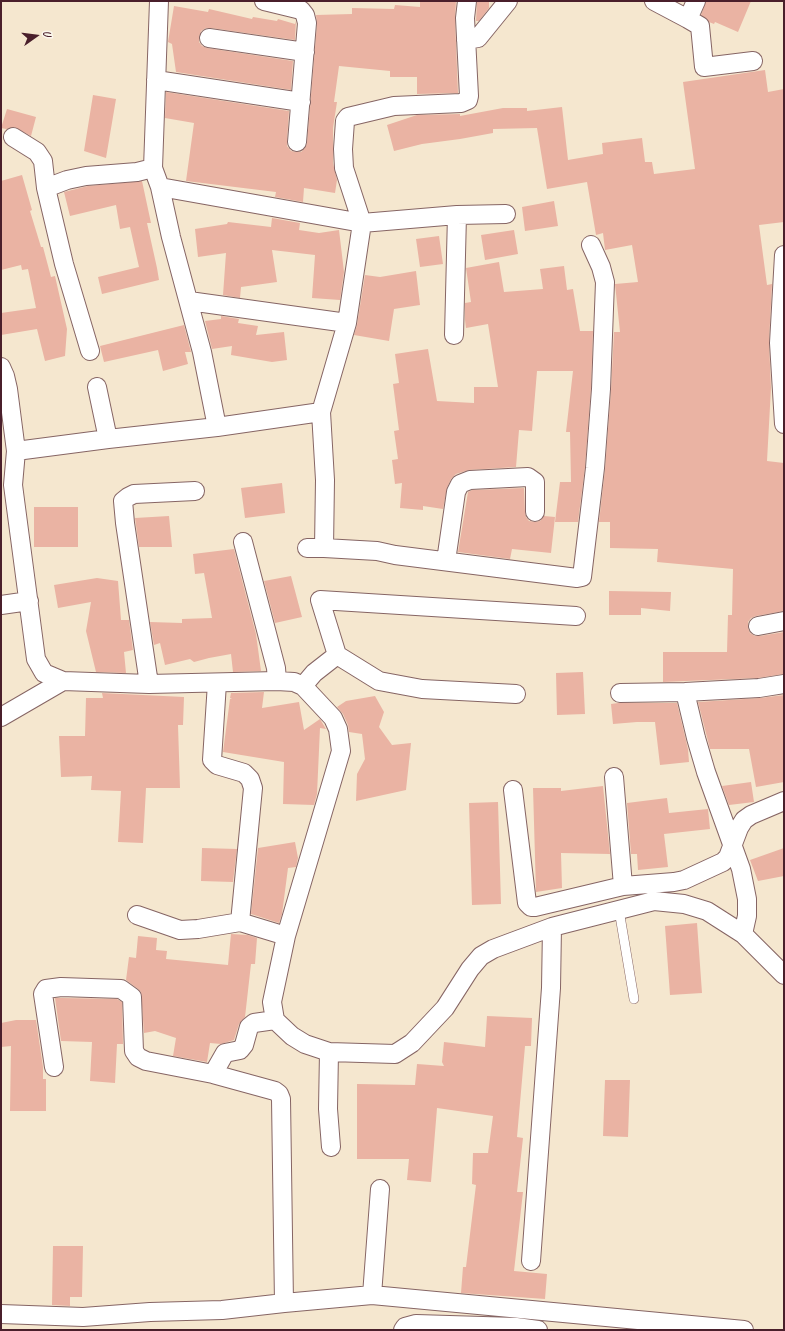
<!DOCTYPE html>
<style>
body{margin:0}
#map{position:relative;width:785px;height:1331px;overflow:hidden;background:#f5e7cf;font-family:Caveat,sans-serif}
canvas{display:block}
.frame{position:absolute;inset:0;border:2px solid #4a1f2b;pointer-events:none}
.north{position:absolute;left:16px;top:16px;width:40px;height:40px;-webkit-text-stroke:3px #fbf7ec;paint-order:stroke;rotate:76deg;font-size:11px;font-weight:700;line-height:16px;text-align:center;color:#4a1f2b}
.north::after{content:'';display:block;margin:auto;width:14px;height:18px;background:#4a1f2b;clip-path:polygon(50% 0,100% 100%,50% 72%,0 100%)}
</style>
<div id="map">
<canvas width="785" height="1331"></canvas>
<div class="frame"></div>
<div class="north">U</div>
</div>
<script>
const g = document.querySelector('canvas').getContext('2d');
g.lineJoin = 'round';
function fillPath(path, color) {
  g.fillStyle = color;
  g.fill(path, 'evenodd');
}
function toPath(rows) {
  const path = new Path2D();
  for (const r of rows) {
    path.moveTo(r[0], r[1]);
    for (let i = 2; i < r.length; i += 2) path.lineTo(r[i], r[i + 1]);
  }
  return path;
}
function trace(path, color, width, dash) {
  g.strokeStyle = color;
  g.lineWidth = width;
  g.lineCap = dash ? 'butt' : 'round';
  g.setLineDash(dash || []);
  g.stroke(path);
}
fillPath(toPath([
 [420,1,456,1,455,19,458,93,417,94,417,77,390,77,390,71,339,66,334,102,337,102,333,128,333,163,337,180,335,193,304,188,303,202,275,197,276,192,186,181,194,123,165,118,166,92,289,111,287,141,287,146,291,151,296,152,301,152,305,148,307,143,317,24,316,15,352,14,352,8,394,9,395,5,420,7],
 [477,1,489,1,489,8,479,21,476,21],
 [706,1,751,1,738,32,715,22,714,24,709,22,701,15],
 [174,6,208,12,209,9,252,19,253,17,277,21,278,19,295,24,296,21,295,40,211,28,206,28,201,31,199,37,199,42,202,46,207,48,293,61,291,90,176,72,172,44,168,42],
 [765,70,768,92,784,89,784,222,759,225,767,285,772,284,769,342,771,388,767,461,784,463,784,611,756,616,751,618,748,622,748,628,750,633,755,636,760,636,784,632,784,674,758,678,663,682,663,652,727,652,728,615,732,615,733,569,657,562,658,549,610,548,610,522,599,522,605,469,611,390,614,332,620,332,615,284,638,282,632,245,605,250,603,233,596,235,587,182,547,189,537,128,493,129,493,133,460,139,422,144,394,151,387,125,417,115,460,114,460,116,503,108,527,108,527,111,562,107,568,160,603,154,602,143,642,138,645,162,652,162,654,174,695,169,683,82],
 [93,95,116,99,106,158,84,151],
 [7,109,36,117,31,136,14,127,6,129,1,128],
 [22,175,32,210,30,211,41,247,43,247,51,277,55,276,67,329,65,356,45,361,37,329,1,335,1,313,36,308,28,269,22,270,21,265,1,270,1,181],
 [142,181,151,223,147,223,157,268,159,280,102,294,98,277,139,267,130,227,120,229,116,205,70,216,64,192,88,186],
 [554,201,558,226,525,231,522,207],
 [272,218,300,223,299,230,319,233,339,230,344,272,340,300,312,298,315,255,272,250,277,282,241,287,240,298,223,295,226,253,198,257,195,229,227,224,228,222,271,227],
 [514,230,518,254,485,260,481,235],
 [439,236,443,264,420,267,416,239],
 [499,262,504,292,543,289,540,269,564,266,567,290,573,289,580,331,593,331,591,388,585,467,578,522,555,522,560,482,571,482,570,432,566,432,573,371,537,371,532,431,519,430,516,467,469,470,456,474,451,479,447,488,443,509,423,506,423,510,400,508,402,483,395,484,392,460,398,459,394,431,399,430,393,384,399,383,395,354,428,349,437,401,474,403,474,387,498,387,488,324,466,328,465,320,465,303,471,302,466,268],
 [416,271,420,305,394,309,389,341,354,335,357,325,365,275,380,277],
 [221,316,239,319,238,323,258,326,256,335,284,332,287,360,272,362,231,355,232,346,212,349,205,321,221,319],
 [184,325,191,352,185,352,188,364,163,371,158,350,104,362,100,346],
 [282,483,285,513,245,518,241,488],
 [524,488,525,512,526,517,529,521,535,522,540,521,544,516,555,517,551,553,512,549,510,559,458,552,468,492,472,490],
 [34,507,78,507,78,547,34,547],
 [169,516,172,547,139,547,135,518],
 [234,549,256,634,261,671,233,672,231,654,209,658,194,662,190,659,165,665,160,643,154,645,150,622,182,623,182,619,212,618,204,573,195,574,193,554],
 [291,576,302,617,275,623,264,581],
 [97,578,118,581,121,620,129,620,133,650,124,652,126,673,96,672,86,631,91,602,58,608,54,585],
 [609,591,671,592,670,611,641,608,641,615,609,615],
 [583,672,585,714,557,715,556,673],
 [264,692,262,708,299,702,304,730,320,719,326,729,320,728,317,794,314,805,283,804,284,762,223,752,230,699,232,699,230,698,231,693],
 [102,693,184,697,183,725,178,725,180,788,146,788,143,843,118,842,121,791,91,790,92,776,61,777,59,736,85,736,86,698,103,698],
 [784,695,784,782,756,787,749,749,710,749,698,702,760,698],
 [375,696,384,712,379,727,392,745,411,743,406,790,356,801,357,774,365,759,362,734,349,732,348,725,343,714,337,707,346,701],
 [618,703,677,703,688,749,689,762,660,765,655,722,637,722,613,724,611,704],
 [751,782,754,802,729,805,722,786],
 [603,786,610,854,561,853,562,888,536,892,533,788,561,788,561,791],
 [667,798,669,813,708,809,710,829,664,834,668,867,638,870,637,854,631,854,627,803],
 [498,802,501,904,472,905,469,803],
 [295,842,298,858,296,867,288,868,282,914,279,923,251,914,258,848],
 [202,848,237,849,233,882,201,881],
 [784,848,784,876,758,881,750,860],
 [697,923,702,993,670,995,665,926],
 [231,934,248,935,257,938,255,964,251,964,245,1017,239,1024,234,1040,221,1044,210,1043,207,1062,173,1056,176,1038,155,1031,144,1033,141,992,138,989,126,980,129,957,136,958,138,936,157,938,156,950,167,951,166,959,228,965],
 [55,998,62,998,117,999,122,1002,123,1044,117,1044,115,1083,90,1081,92,1042,61,1041],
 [487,1016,532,1018,531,1046,525,1046,517,1137,523,1138,517,1192,523,1192,514,1271,547,1274,545,1299,461,1293,463,1267,466,1267,476,1185,472,1184,473,1153,488,1153,493,1116,437,1108,431,1182,407,1180,409,1159,357,1159,357,1084,415,1085,417,1064,444,1066,442,1062,444,1042,485,1047],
 [16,1020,36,1020,43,1067,43,1079,46,1079,46,1111,10,1111,11,1046,1,1047,1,1023],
 [605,1080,630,1080,628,1137,603,1136],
 [53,1246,83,1246,82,1297,70,1297,70,1306,52,1305]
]), '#eab3a3');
const lane = toPath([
 [619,910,634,999]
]);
const street = toPath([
 [159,1,153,168,160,187,171,237,202,352,217,427],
 [264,1,301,10,305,15,307,23,297,142],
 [654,1,688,19,696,1],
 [688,19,700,26,704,67,753,61],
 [209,38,305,52],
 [466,40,478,38,508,1],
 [156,80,301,102],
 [13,137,37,152,43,161,46,188,64,264,90,351],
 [160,187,362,223,457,215,454,335],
 [46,188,67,180,86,176,137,172,153,168],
 [457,215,506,214],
 [784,255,779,343,784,424],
 [189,301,347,323],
 [1,367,5,376,8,389,16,451,13,485,36,659,44,673,63,681,149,684,277,681,294,682,303,686,333,718,338,729,341,751,286,936,272,1002,275,1020,292,1036,305,1044,329,1052,395,1054,412,1043,445,1008,470,969,481,956,493,949,552,927,654,901,684,904,707,911,743,934,784,975],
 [97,387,108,439],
 [321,412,347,323,362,223,344,168,343,149,345,121,348,117,394,106,461,103,468,100,469,96,465,18,467,1],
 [16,451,108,439,217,427,321,412,325,480,324,548],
 [243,542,276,668,277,681],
 [307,548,324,548,377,551,395,555,577,578,582,577,595,468,601,389,605,282,601,267,591,245],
 [446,561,456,492,460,484,470,480,528,477,535,482,535,512],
 [1,605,29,601],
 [758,626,784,621],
 [337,655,379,681,422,689,516,694],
 [217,683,212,760,217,765,244,773,250,779,253,788,240,922,286,936],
 [149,684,125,523,123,501,128,497,134,494,195,491],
 [303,686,314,673,337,655,320,600,576,616],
 [685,692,696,738,706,772,741,869,747,899,747,916,743,934],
 [620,693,685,692,759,688,784,684],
 [1,717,63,681],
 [614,777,623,886],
 [513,790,527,903,531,907,535,907,623,886,674,882,684,880,723,862,728,857,739,828,744,820,751,815,784,801],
 [137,915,180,930,198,929,240,922],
 [329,1052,328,1109,331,1147],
 [54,1067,43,994,46,989,61,987,121,989,132,997,134,1051,138,1057,146,1061,213,1074,275,1091,279,1094,281,1099,284,1303],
 [213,1074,225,1053,240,1050,244,1045,249,1027,254,1023,275,1020],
 [531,1261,551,988,552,927],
 [372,1295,380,1189],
 [1,1314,83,1317,150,1312,222,1310,284,1303,372,1295,744,1330],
 [403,1330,405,1327,416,1324,516,1327,538,1330]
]);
trace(lane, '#866564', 10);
trace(street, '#866564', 20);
trace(lane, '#fff', 9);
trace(street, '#fff', 18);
</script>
